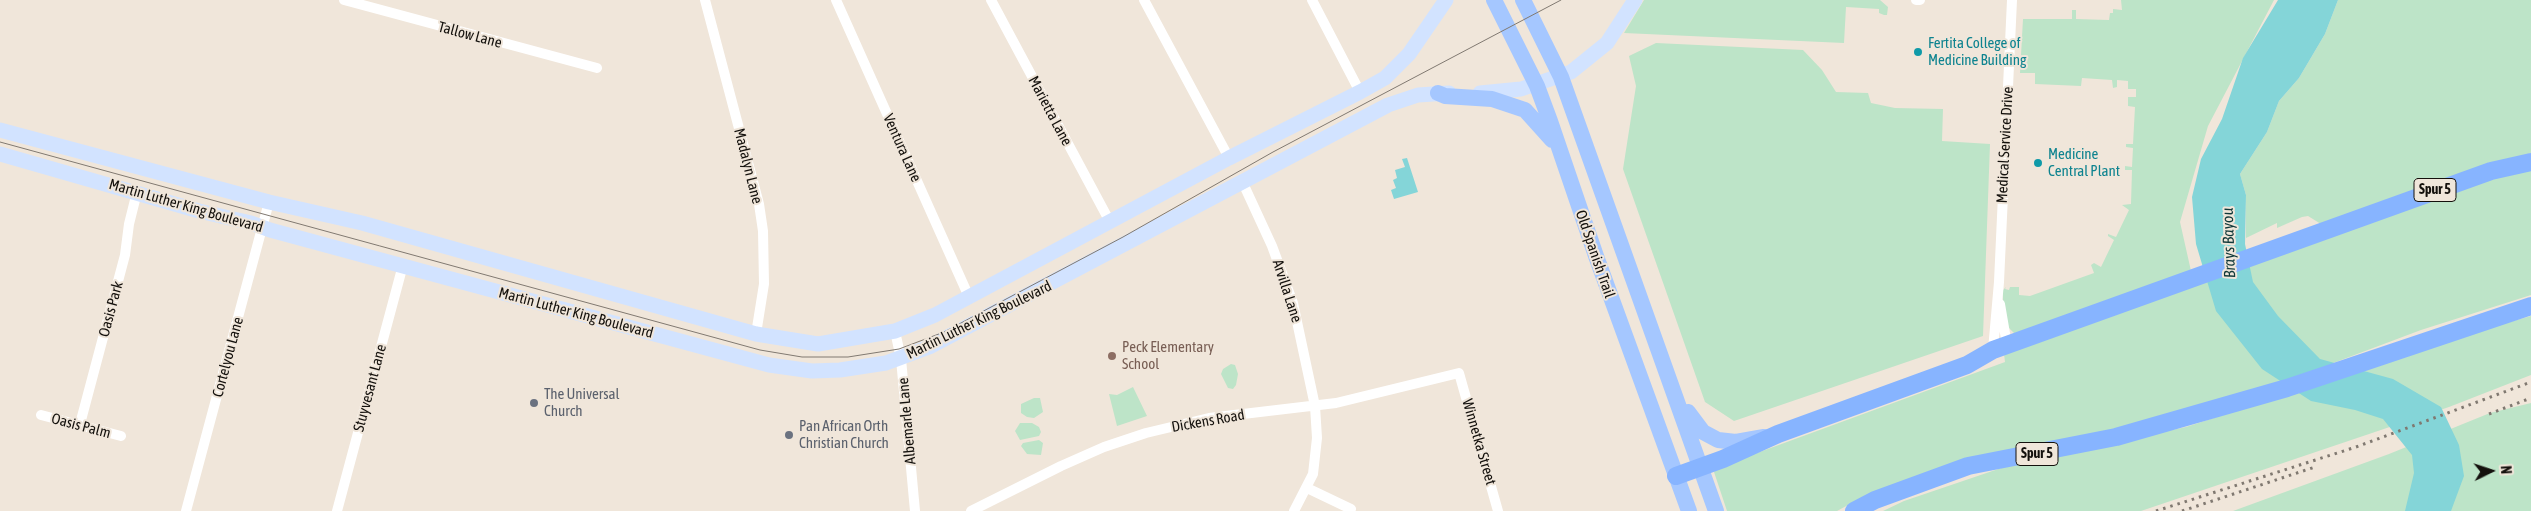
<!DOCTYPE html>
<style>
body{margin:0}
#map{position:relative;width:2531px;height:511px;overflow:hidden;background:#f0e6da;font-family:"Asap Condensed",sans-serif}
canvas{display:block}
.north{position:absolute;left:2466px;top:446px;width:50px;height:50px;-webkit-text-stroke:4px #f0e6da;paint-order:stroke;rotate:86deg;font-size:14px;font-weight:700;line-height:20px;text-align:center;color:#14110d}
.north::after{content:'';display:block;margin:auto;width:18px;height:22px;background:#14110d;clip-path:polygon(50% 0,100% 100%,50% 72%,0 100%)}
</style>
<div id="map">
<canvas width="2531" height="511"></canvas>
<div class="north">N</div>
</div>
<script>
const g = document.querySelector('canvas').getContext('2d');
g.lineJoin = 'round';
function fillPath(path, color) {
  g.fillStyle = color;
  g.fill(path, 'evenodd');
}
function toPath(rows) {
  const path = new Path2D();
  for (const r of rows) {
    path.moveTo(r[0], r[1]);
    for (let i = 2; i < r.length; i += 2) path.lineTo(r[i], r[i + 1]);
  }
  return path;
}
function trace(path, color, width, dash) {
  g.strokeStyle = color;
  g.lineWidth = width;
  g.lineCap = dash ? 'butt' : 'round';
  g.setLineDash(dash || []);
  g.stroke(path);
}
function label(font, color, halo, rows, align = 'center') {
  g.font = font + ' "Asap Condensed",sans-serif';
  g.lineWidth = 4;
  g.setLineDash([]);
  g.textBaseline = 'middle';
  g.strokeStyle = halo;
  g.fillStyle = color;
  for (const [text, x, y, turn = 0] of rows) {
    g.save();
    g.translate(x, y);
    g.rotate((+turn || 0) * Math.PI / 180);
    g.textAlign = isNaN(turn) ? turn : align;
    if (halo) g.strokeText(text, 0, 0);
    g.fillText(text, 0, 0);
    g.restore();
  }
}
fillPath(toPath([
 [1644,0,1880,0,1888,7,1887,15,1884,15,1879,13,1879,9,1846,7,1844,43,1624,33],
 [2121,0,2274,0,2208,126,2180,222,2191,271,2015,334,2006,325,2002,291,2006,287,2005,289,2009,290,2010,287,2019,287,2019,295,2030,296,2094,273,2091,265,2094,263,2101,267,2114,240,2108,236,2108,234,2116,237,2129,210,2122,205,2131,204,2132,170,2125,170,2125,166,2132,167,2133,148,2126,147,2126,144,2133,144,2135,107,2128,106,2128,97,2136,97,2136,89,2128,89,2128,81,2117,80,2117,87,2113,88,2112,80,2082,78,2081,86,2035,84,2035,73,2020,73,2023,19,2072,19,2072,10,2076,10,2076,19,2109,20,2110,13,2113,13,2113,9,2122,10],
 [2338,0,2531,0,2531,153,2321,224,2308,216,2302,217,2277,228,2277,223,2246,238,2246,195,2240,174,2267,132,2279,101,2299,78,2325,34],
 [1656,43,1803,50,1822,70,1836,92,1868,93,1871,103,1895,108,1943,109,1942,141,1990,144,1983,336,1734,421,1705,402,1623,169,1636,86,1629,56],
 [2531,170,2531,295,2421,330,2296,377,2160,417,1861,498,1837,511,1727,511,1714,472,1716,468,2005,362,2004,354,2471,183],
 [2531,316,2531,375,2449,407,2141,511,1883,511,1904,501,2016,463,2186,427,2371,367,2448,339],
 [1231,364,1235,365,1238,374,1236,385,1233,389,1228,388,1221,374,1223,369],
 [1133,387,1147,416,1117,426,1109,394,1117,395],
 [1034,398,1040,398,1043,412,1034,418,1027,417,1021,413,1021,404],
 [2531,403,2531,511,2233,511,2389,454,2490,413],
 [1020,423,1032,423,1039,427,1041,432,1039,436,1020,440,1015,431],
 [1039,440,1043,443,1041,455,1027,454,1021,446,1023,443]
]), '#bde4c8');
fillPath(toPath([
 [2278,0,2338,0,2325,34,2299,78,2279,101,2267,132,2240,174,2246,195,2245,244,2253,282,2278,316,2320,359,2393,379,2441,407,2459,445,2464,476,2451,511,2405,511,2414,473,2412,455,2383,419,2355,410,2311,401,2262,369,2216,311,2196,244,2192,197,2201,159,2222,119,2243,58],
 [1407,158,1418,192,1394,199,1391,190,1396,188,1393,180,1397,178,1395,170,1405,167,1402,159]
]), '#84d5d8');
trace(toPath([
 [344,0,597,68],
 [705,0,759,204,763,231,764,284,756,334],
 [836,0,969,297],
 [991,0,1110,222],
 [1144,0,1229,158],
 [1312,0,1360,92],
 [1916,0,1920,0],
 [1242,181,1272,246,1293,303,1315,406,1317,438,1313,474,1294,511],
 [2000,304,2007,345],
 [895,331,901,359,915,511],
 [1993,350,1999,282,2012,0],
 [41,415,121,436],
 [80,424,125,255,129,224,137,192],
 [1307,488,1351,509],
 [186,511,269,202],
 [337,511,403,265],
 [971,511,1061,466,1104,447,1146,433,1209,418,1336,403,1459,373,1498,511]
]), '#fff', 10);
trace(toPath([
 [1480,93,1521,89,1571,72,1607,43,1635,0],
 [0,130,269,202,362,223,756,334,818,344,895,331,935,315,1229,158,1360,92,1385,78,1409,54,1446,0],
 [0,154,199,211,251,223,270,230,769,365,812,371,840,370,886,363,929,347,1388,105,1418,95,1449,93]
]), '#d2e3ff', 15);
trace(toPath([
 [1494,0,1537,86,1550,121,1596,256,1689,511],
 [1523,0,1561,77,1716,511],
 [1438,93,1445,96,1492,99,1525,110,1552,140],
 [1688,412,1703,432,1718,440,1736,442,1764,437]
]), '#a5c7ff', 16);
trace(toPath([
 [1676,476,1723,459,1778,434,1967,365,1993,350,2491,171,2531,162],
 [1854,511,1875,500,1968,466,2116,437,2287,388,2531,306]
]), '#87b4ff', 18);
trace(toPath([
 [0,142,760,350,802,357,848,357,899,349,944,332,1123,237,1273,152,1561,0]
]), '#807971', 1);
trace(toPath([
 [2489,414,2531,398],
 [2156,511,2356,447,2531,382],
 [2182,511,2315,467]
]), '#807971', 3, [2.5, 5]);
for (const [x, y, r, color] of [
 [1918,52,5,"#0f9aa8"],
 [2038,163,5,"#0f9aa8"],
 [1112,356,5,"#8d6e63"],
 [534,403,5,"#6b7280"],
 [789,435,5,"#6b7280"]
]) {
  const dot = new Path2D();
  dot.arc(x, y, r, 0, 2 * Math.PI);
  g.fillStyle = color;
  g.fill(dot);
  trace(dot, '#f0e6da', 2);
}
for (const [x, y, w] of [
 [2435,190,42],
 [2037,454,42]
]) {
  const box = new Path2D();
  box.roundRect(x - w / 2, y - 11.5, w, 23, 4);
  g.fillStyle = '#f0e6da';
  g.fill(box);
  trace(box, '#14110d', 1);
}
label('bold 14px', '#14110d', null, [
 ["Spur 5",2435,190],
 ["Spur 5",2037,454]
]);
label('15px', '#14110d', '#f0e6da', [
 ["Tallow Lane",470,35,15],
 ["Marietta Lane",1050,111,62],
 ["Medical Service Drive",2005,145,-87],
 ["Ventura Lane",902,148,66],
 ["Madalyn Lane",748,166,76],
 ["Martin Luther King Boulevard",186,206,16],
 ["Old Spanish Trail",1595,254,71],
 ["Arvilla Lane",1287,291,72],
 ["Oasis Park",111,309,-75],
 ["Martin Luther King Boulevard",576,313,15],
 ["Martin Luther King Boulevard",979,320,-26],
 ["Cortelyou Lane",228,357,-75],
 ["Stuyvesant Lane",370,388,-75],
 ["Albemarle Lane",907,421,-95],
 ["Dickens Road",1208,421,-10],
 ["Oasis Palm",81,426,15],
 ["Winnetka Street",1479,442,74]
]);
label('15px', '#0d838f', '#f0e6da', [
 ["Fertita College of",1928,43],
 ["Medicine Building",1928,60],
 ["Medicine",2048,154],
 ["Central Plant",2048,171]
], 'left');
label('15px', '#785e54', '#f0e6da', [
 ["Peck Elementary",1122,347],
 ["School",1122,364]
], 'left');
label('15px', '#5b616d', '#f0e6da', [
 ["The Universal",544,394],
 ["Church",544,411],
 ["Pan African Orth",799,426],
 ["Christian Church",799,443]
], 'left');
label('italic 16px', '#11393a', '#f0e6da', [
 ["Brays Bayou",2229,243,-92]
]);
</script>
